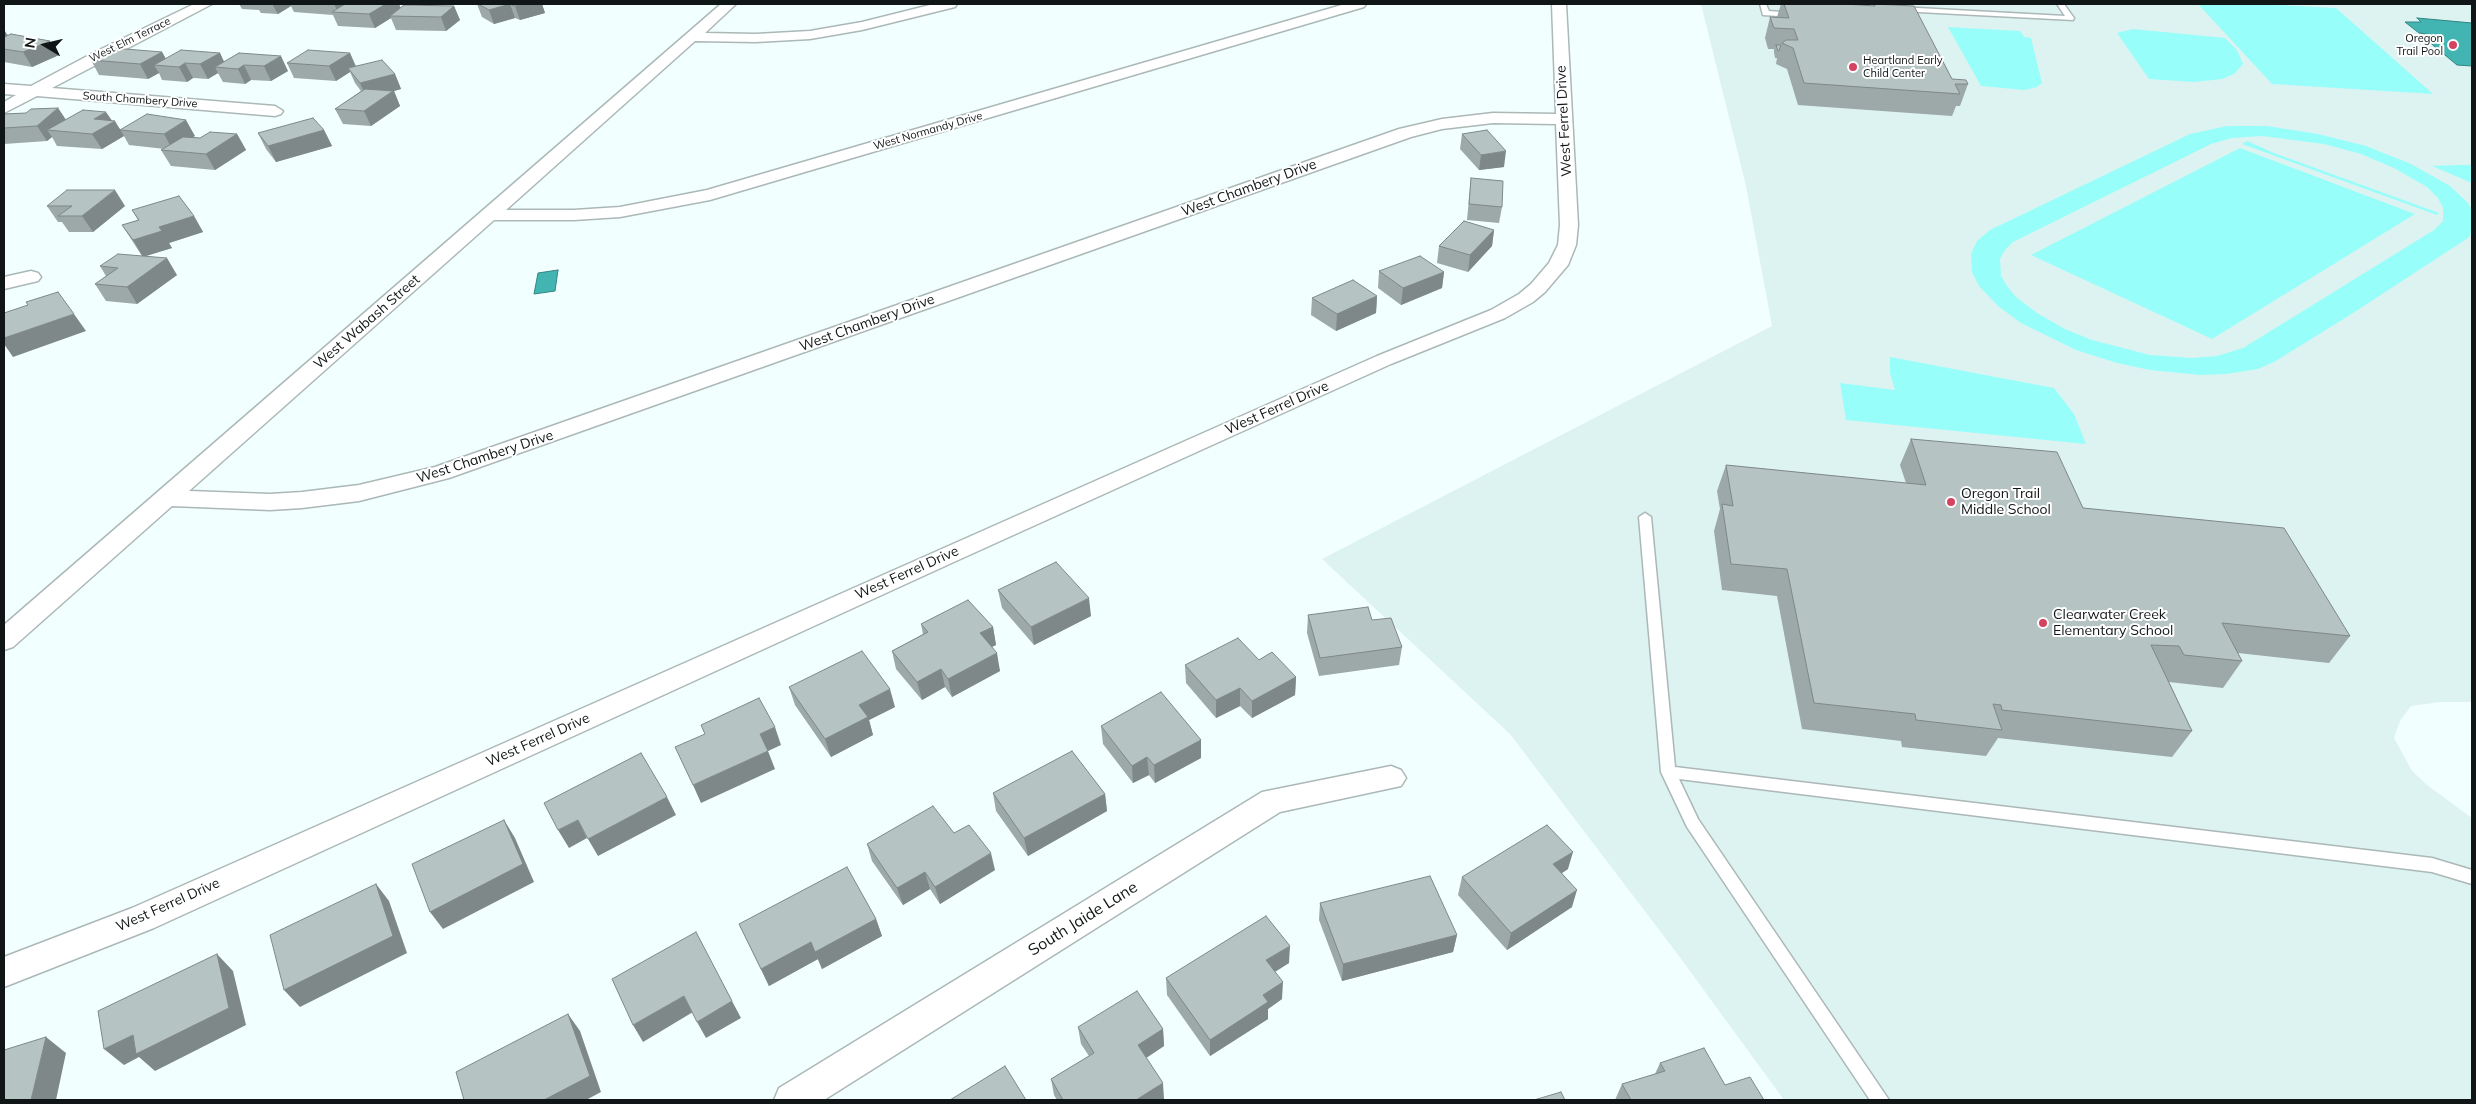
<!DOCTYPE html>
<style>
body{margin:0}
#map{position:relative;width:2476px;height:1104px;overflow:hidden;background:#f1fffe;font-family:Mulish,sans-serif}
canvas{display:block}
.frame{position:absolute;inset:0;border:5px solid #101515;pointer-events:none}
.north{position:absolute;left:20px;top:20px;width:50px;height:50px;-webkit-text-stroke:4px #fff;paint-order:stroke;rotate:279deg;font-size:14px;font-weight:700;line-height:20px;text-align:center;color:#101515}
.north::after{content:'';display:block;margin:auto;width:18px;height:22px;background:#101515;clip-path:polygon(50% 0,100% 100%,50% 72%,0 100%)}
</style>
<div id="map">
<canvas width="2476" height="1104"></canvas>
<div class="frame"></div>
<div class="north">N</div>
</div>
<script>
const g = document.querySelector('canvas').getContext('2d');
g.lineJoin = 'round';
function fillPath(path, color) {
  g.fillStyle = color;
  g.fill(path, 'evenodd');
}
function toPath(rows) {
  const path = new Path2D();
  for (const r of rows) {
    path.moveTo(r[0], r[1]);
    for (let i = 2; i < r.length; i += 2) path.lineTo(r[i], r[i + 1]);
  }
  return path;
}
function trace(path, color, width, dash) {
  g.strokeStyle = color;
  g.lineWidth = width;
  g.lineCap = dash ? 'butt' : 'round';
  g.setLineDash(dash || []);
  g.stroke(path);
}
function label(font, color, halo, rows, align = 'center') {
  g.font = font + ' Mulish,sans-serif';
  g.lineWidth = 4;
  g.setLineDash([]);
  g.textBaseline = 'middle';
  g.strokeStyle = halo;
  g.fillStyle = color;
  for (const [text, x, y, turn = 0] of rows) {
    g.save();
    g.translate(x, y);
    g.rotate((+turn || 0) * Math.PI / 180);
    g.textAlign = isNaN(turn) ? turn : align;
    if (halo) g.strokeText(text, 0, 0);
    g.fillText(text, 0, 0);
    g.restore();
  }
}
fillPath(toPath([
 [1701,4,2472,4,2472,702,2440,702,2411,706,2400,721,2394,738,2412,771,2427,785,2472,818,2472,1100,1784,1100,1679,956,1510,734,1322,559,1772,326,1746,186]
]), '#ddf3f2');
fillPath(toPath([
 [2198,4,2260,4,2336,8,2433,94,2272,84],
 [1948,27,2020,31,2024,37,2031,38,2042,83,2037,87,2024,90,1981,86],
 [2133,29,2225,38,2237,50,2243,64,2234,74,2222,79,2194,82,2149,79,2117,33],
 [2227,126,2267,126,2318,134,2366,146,2411,164,2450,186,2468,203,2472,210,2472,232,2468,238,2350,315,2274,362,2258,369,2226,374,2201,375,2150,370,2117,363,2076,350,2021,323,1998,306,1979,286,1972,272,1971,254,1977,241,1990,230,2190,134],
 [2262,136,2324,144,2361,154,2394,168,2427,187,2438,198,2443,208,2443,221,2434,230,2243,348,2217,356,2192,358,2150,355,2092,340,2065,329,2037,313,2016,297,2007,286,2001,276,2000,259,2005,250,2013,242,2211,144,2232,138],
 [2247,141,2274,153,2439,213,2437,215,2242,144],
 [2240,148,2415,214,2212,339,2031,255],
 [2472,165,2472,183,2432,166,2459,165],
 [1890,357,2054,388,2074,414,2086,444,1846,420,1840,383,1895,390,1890,373]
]), '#98fefa');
const water = toPath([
 [2417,18,2472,23,2472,66,2457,65,2422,36,2439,36,2419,33,2405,22,2421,22,2417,18],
 [558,270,555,291,534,294,538,273,558,270]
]);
fillPath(water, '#42b5b2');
trace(water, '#338583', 1);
const service = toPath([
 [1760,4,1766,4,1769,11,1793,13,1797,15,1793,17,1763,15,1760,4],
 [2057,4,2064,4,2074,18,2073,20,1899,11,1895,9,1899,7,2065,16,2057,4],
 [1645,513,1651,517,1675,767,2432,858,2472,870,2472,884,2432,872,1679,779,1698,819,1889,1100,1870,1100,1687,827,1661,772,1639,517,1645,513]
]);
const minor = toPath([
 [194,4,212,4,52,88,275,106,283,111,281,114,275,116,37,96,4,113,4,102,16,95,4,94,4,84,31,86,93,53,194,4],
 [721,4,736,4,705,33,756,34,810,31,862,22,934,4,957,4,955,7,862,30,810,39,756,42,695,41,506,210,574,210,620,207,707,190,1345,4,1366,4,1364,7,710,200,620,217,574,220,494,220,189,491,270,494,302,492,359,485,435,467,1399,129,1442,119,1493,113,1556,114,1552,4,1566,4,1578,225,1576,245,1568,265,1545,292,1533,302,1505,318,1391,364,956,561,154,928,4,987,4,957,132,908,1377,356,1491,310,1519,294,1531,284,1549,263,1558,245,1560,225,1556,124,1493,123,1442,129,1411,137,449,478,359,501,302,508,270,510,172,506,13,647,4,650,4,625,721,4],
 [31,271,38,273,41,277,38,281,4,289,4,277,31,271],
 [1391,766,1401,770,1406,778,1401,786,1280,812,824,1100,774,1100,779,1088,1262,792,1391,766]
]);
trace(service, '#abb8b7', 3);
trace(minor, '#abb8b7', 3);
fillPath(service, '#fff');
fillPath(minor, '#fff');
fillPath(toPath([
 [239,4,399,4,400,8,454,6,460,20,446,31,396,30,391,18,375,28,338,26,333,15,294,12,291,6,278,14,261,13,259,10,242,9],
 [477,4,542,4,545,13,520,20,515,18,494,24,482,17],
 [1781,4,1845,4,1873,6,1874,4,1952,79,1968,84,1960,106,1956,106,1952,116,1798,105,1787,69,1776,64,1777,58,1775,58,1774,52,1774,49,1768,49,1765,38,1770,17,1777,17],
 [4,30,8,35,59,55,32,67,4,62],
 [162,52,166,59,220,53,224,62,239,53,288,71,271,81,251,80,245,84,223,82,218,73,208,79,193,78,187,82,162,80,159,73,148,79,99,75,91,60],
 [350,53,356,66,395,74,401,89,394,91,400,106,371,126,343,124,335,109,361,91,355,83,350,72,336,81,294,78,287,63],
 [58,108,66,120,112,120,120,129,195,136,192,137,200,138,237,134,246,150,215,170,171,166,161,150,165,149,129,145,124,136,102,149,57,146,52,137,47,141,4,144,4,114,26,113],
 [324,130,332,146,276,162,266,149,258,133],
 [1462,134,1504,167,1479,170,1460,149],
 [1471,178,1502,207,1499,223,1467,220],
 [47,206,125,206,93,232,69,232,62,222,58,222],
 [132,210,194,216,203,232,169,243,172,248,145,256,177,275,137,304,106,301,95,284,106,276,100,266,142,256,122,225,138,220],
 [1494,230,1492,246,1468,272,1437,263,1439,246],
 [1379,271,1444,272,1442,288,1401,305,1378,288],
 [1377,296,1376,313,1336,331,1311,315,1312,298],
 [1911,439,2083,508,2350,636,2329,663,2238,653,2242,661,2223,688,2169,682,2192,731,2172,757,1998,738,1986,756,1902,747,1901,741,1802,729,1777,596,1722,590,1714,531,1720,509,1717,491,1726,465,1906,483,1900,465],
 [998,590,1091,616,1034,645,1002,608],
 [1308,615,1372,620,1402,647,1399,665,1319,676,1307,633],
 [921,624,993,627,996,645,992,647,1000,671,952,697,945,687,922,700,896,669,892,651,923,634],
 [1259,660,1296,677,1295,695,1252,718,1240,706,1216,718,1186,683,1185,665],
 [789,687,895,707,869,720,873,735,831,757,795,705],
 [1101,726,1201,740,1201,758,1155,783,1149,775,1133,783,1103,744],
 [993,793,1105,794,1107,811,1028,856,996,811],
 [954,833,995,870,940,904,930,889,903,905,872,861,867,844],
 [1568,869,1562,873,1572,907,1507,950,1458,895,1462,877],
 [1320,903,1457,935,1453,952,1342,981,1319,920],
 [876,919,882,936,822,969,818,959,769,986,739,924],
 [1289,963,1275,972,1282,999,1268,1009,1268,1019,1210,1056,1167,995,1166,978],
 [1078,1027,1163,1029,1164,1046,1146,1058,1164,1099,1163,1100,1057,1100,1054,1095,1051,1079,1089,1056,1081,1044],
 [1660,1063,1725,1085,1764,1100,1615,1100,1622,1084,1655,1074]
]), '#9da8a8');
fillPath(toPath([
 [272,4,290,4,291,6,278,14],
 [334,4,356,4,338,12],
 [386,4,399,4,402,11,390,16,391,18,375,28,369,14],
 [510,4,515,18,494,24,489,10],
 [524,4,542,4,545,13,520,20,515,6],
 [454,6,460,20,446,31,441,17],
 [4,30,13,45,4,49],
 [50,41,59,55,32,67,23,52],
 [162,52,170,66,154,65,159,73,148,79,140,64],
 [220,53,227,68,215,67,218,73,208,79,200,64],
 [350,53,356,68,348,68,350,72,336,81,329,66],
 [281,56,288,71,271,81,264,66],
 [185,63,193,78,187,82,179,67],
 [244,65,251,80,245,84,238,69],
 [395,74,401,89,394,91,400,106,371,126,364,111,367,98,360,83],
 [58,108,68,123,47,130,52,137,47,141,37,126],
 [106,112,113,122,115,121,124,136,102,149,92,134,94,119],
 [186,120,195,136,172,149,164,134],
 [324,130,332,146,276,162,268,146],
 [237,134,246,150,215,170,206,154],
 [1506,151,1504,167,1479,170,1481,155],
 [115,190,125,206,93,232,82,216],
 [194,216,203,232,169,243,172,248,143,257,133,240,159,227],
 [1494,230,1492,246,1468,272,1470,255],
 [167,258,177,275,137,304,127,287],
 [1444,272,1442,288,1401,305,1403,288],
 [1377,296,1376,313,1336,331,1337,314],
 [74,314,86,331,13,357,4,344,4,338],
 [1089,598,1091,616,1034,645,1031,627],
 [993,627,996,645,983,651,980,633],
 [997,653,1000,671,952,697,948,679],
 [941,669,945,687,922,700,917,682],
 [1296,677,1295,695,1252,718,1252,701],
 [1240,688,1240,706,1216,718,1216,700],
 [890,689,895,707,869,720,873,735,831,757,825,739,859,705],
 [775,727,781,745,766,752,760,734],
 [1201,740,1201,758,1155,783,1154,765],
 [768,751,775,769,701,803,693,785],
 [1147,757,1149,775,1133,783,1132,766],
 [1105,794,1107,811,1028,856,1024,838],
 [667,797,676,815,598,856,588,839],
 [504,820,515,838,534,882,443,929,430,912],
 [578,820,587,838,569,848,558,830],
 [1573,852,1568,869,1548,882,1553,864],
 [991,853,995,870,940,904,935,887],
 [925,872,930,889,903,905,897,888],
 [376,884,389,901,407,953,300,1007,284,990],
 [1577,890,1572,907,1507,950,1511,933],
 [876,919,882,936,822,969,815,952],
 [1457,935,1453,952,1342,981,1343,964],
 [811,942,818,959,769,986,761,969],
 [1290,946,1289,963,1266,977,1266,960],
 [217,954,233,971,246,1025,155,1071,139,1057,124,1065,104,1049,133,1035],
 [1283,982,1282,999,1268,1009,1268,1019,1210,1056,1210,1040,1263,995],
 [684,996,693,1012,643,1042,633,1025],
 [732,1001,741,1018,706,1038,697,1022],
 [568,1014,580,1031,601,1092,586,1100,544,1100],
 [1163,1029,1164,1046,1140,1062,1138,1045],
 [46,1037,66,1053,56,1100,31,1100],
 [1163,1083,1164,1099,1163,1100,1136,1100]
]), '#7f8888');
const building = toPath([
 [345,4,386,4,369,14,332,12,345,4],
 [478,4,510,4,489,10,478,4],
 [510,4,524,4,515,6,510,4],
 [1784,4,1845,4,1875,6,1874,4,1914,6,1952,79,1966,80,1968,84,1955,84,1960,94,1804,83,1793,48,1782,43,1786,40,1798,40,1794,29,1774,28,1770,17,1789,18,1784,4],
 [404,5,454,6,441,17,390,16,404,5],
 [11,34,50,41,23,52,4,49,4,37,11,34],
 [1776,45,1781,45,1779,51,1778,51,1776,45],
 [113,48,162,52,140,64,91,60,113,48],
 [181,50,220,53,200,64,185,63,179,67,154,65,181,50],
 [308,50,350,53,329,66,287,63,308,50],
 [239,53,281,56,264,66,244,65,238,69,215,67,239,53],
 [382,60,395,74,360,83,348,68,382,60],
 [365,89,393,91,364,111,335,109,365,89],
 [58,108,37,126,4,128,4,114,26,113,31,109,58,108],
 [83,110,106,112,94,119,115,121,92,134,47,130,83,110],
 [147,114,186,120,164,134,120,130,147,114],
 [313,118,324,130,268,146,258,133,313,118],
 [1487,130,1506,151,1481,155,1462,134,1487,130],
 [210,132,237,134,206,154,161,150,183,137,200,138,210,132],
 [1471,178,1503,181,1502,207,1469,204,1471,178],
 [67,190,115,190,82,216,58,216,72,206,47,206,67,190],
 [179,196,194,216,159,227,162,231,133,240,122,225,139,220,132,210,179,196],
 [1464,221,1494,230,1470,255,1439,246,1464,221],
 [118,254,167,258,127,287,95,284,118,268,100,266,118,254],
 [1420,256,1444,272,1403,288,1379,271,1420,256],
 [1353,280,1377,296,1337,314,1312,298,1353,280],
 [58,292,74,314,4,338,4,313,28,305,26,302,58,292],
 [1911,439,2057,452,2083,508,2284,528,2350,636,2222,623,2242,661,2184,655,2179,646,2151,645,2192,731,2002,710,2001,705,1993,704,2002,730,1916,720,1915,714,1814,703,1787,569,1731,564,1722,504,1733,506,1726,465,1926,485,1911,439],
 [1056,562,1089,598,1031,627,998,590,1056,562],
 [968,600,993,627,980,633,997,653,948,679,941,669,917,682,892,651,928,632,921,624,968,600],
 [1368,607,1372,620,1391,618,1402,647,1320,658,1308,615,1368,607],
 [1238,638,1259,660,1272,652,1296,677,1252,701,1240,688,1216,700,1185,665,1238,638],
 [862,651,890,689,859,705,868,717,825,739,789,687,862,651],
 [1161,692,1201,740,1154,765,1147,757,1132,766,1101,726,1161,692],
 [759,698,775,727,760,734,768,751,693,785,675,747,705,734,701,725,759,698],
 [1072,751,1105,794,1024,838,993,793,1072,751],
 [641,753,667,797,588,839,578,820,558,830,544,803,641,753],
 [933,806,954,833,969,825,991,853,935,887,925,872,897,888,867,844,933,806],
 [504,820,523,864,430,912,412,864,504,820],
 [1547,825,1573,852,1553,864,1577,890,1511,933,1462,877,1547,825],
 [847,867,876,919,815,952,811,942,761,969,739,924,847,867],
 [1430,876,1457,935,1343,964,1320,903,1430,876],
 [376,884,393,936,284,990,270,935,376,884],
 [1266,916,1290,946,1266,960,1283,982,1263,995,1268,1002,1210,1040,1166,978,1266,916],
 [696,932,732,1001,697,1022,684,996,633,1025,612,979,696,932],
 [217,954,229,1008,136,1054,133,1035,104,1049,98,1011,217,954],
 [1137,991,1163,1029,1138,1045,1163,1083,1136,1100,1063,1100,1051,1079,1094,1053,1078,1027,1137,991],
 [568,1014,590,1076,544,1100,464,1100,456,1072,568,1014],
 [46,1037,31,1100,4,1100,4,1050,46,1037],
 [1704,1048,1725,1085,1750,1077,1764,1100,1631,1100,1622,1084,1665,1071,1660,1063,1704,1048],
 [1005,1066,1026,1100,950,1100,1005,1066],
 [1561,1092,1565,1100,1534,1100,1561,1092]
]);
fillPath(building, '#b6c3c3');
trace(building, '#7f8888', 1);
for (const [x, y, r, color] of [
 [2453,45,5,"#d44461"],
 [1853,67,5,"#d44461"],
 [1951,502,5,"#d44461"],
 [2043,623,5,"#d44461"]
]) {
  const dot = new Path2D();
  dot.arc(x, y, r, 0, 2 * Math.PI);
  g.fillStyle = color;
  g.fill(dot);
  trace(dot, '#fff', 2);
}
label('11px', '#101515', '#fff', [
 ["Oregon",2443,39],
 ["Trail Pool",2443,52],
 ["Heartland Early",1863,61,"left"],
 ["Child Center",1863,74,"left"]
], 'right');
label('11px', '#101515', '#fff', [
 ["West Elm Terrace",130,40,-26],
 ["South Chambery Drive",140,100,4],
 ["West Normandy Drive",928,131,-16]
]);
label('14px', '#101515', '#fff', [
 ["West Ferrel Drive",1564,121,-93],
 ["West Chambery Drive",1249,188,-20],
 ["West Wabash Street",367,322,-41],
 ["West Chambery Drive",867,323,-20],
 ["West Ferrel Drive",1277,408,-24],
 ["West Chambery Drive",485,457,-18],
 ["West Ferrel Drive",907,573,-24],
 ["West Ferrel Drive",538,740,-24],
 ["West Ferrel Drive",168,905,-24]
]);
label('14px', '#101515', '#fff', [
 ["Oregon Trail",1961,494],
 ["Middle School",1961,510],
 ["Clearwater Creek",2053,615],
 ["Elementary School",2053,631]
], 'left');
label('16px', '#101515', '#fff', [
 ["South Jaide Lane",1083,919,-32]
]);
</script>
